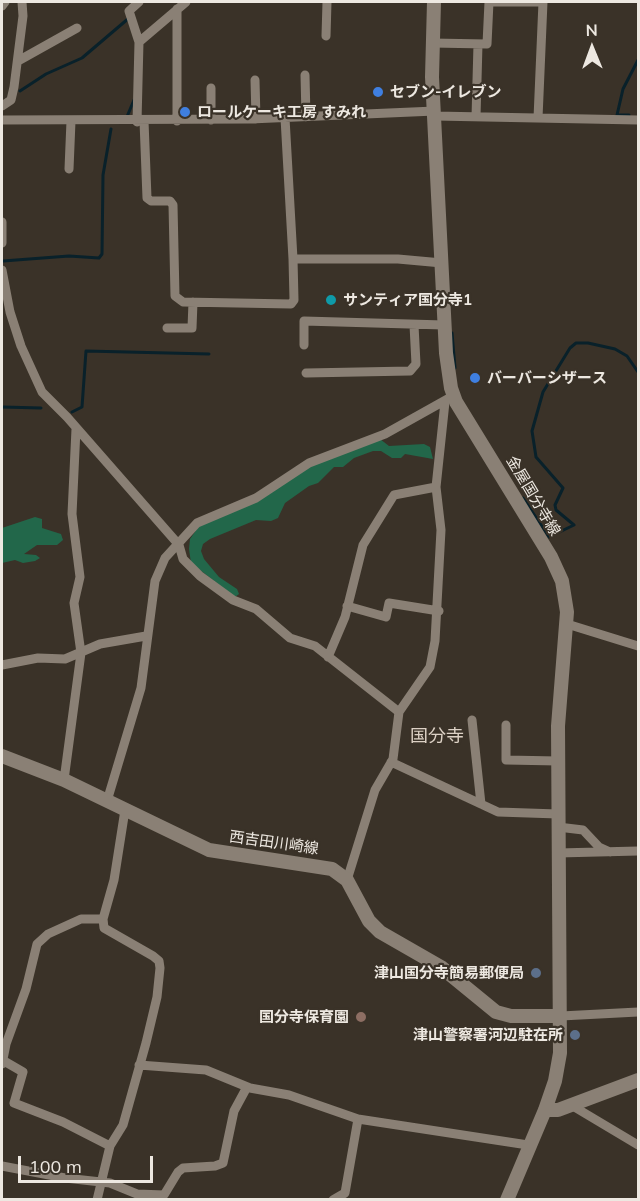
<!DOCTYPE html>
<meta charset="utf-8">
<style>
body{margin:0}
#map{position:relative;width:640px;height:1201px;overflow:hidden;background:#3a3228;font-family:Mulish,sans-serif}
canvas{display:block}
.frame{position:absolute;inset:0;border:3px solid #ede8e1;pointer-events:none}
.north{position:absolute;left:562px;top:18px;width:60px;height:60px;-webkit-text-stroke:4px #3a3228;paint-order:stroke;rotate:359deg;font-size:16px;font-weight:700;line-height:24px;text-align:center;color:#ede8e1}
.north::after{content:'';display:block;margin:auto;width:21px;height:27px;background:#ede8e1;clip-path:polygon(50% 0,100% 100%,50% 72%,0 100%)}
.scale{position:absolute;left:18px;top:1156px;width:135px;height:27px;box-sizing:border-box;border:3px solid #ede8e1;border-top:0;padding-left:8px;font-size:18px;line-height:21px;white-space:nowrap;color:#ede8e1;-webkit-text-stroke:4px #3a3228;paint-order:stroke}
</style>
<div id="map">
<canvas width="640" height="1201"></canvas>
<div class="frame"></div>
<div class="north">N</div>
<div class="scale">100 m</div>
</div>
<script>
const g = document.querySelector('canvas').getContext('2d');
g.lineJoin = 'round';
function fillPath(path, color) {
  g.fillStyle = color;
  g.fill(path, 'evenodd');
}
function toPath(rows) {
  const path = new Path2D();
  for (const r of rows) {
    path.moveTo(r[0], r[1]);
    for (let i = 2; i < r.length; i += 2) path.lineTo(r[i], r[i + 1]);
  }
  return path;
}
function trace(path, color, width, dash) {
  g.strokeStyle = color;
  g.lineWidth = width;
  g.lineCap = dash ? 'butt' : 'round';
  g.setLineDash(dash || []);
  g.stroke(path);
}
function label(font, color, halo, rows, align = 'center') {
  g.font = font + ' Mulish,"Noto Sans JP",sans-serif';
  g.lineWidth = 4.5;
  g.setLineDash([]);
  g.textBaseline = 'middle';
  g.strokeStyle = halo;
  g.fillStyle = color;
  for (const [text, x, y, turn = 0] of rows) {
    g.save();
    g.translate(x, y);
    g.rotate((+turn || 0) * Math.PI / 180);
    g.textAlign = isNaN(turn) ? turn : align;
    if (halo) g.strokeText(text, 0, 0);
    g.fillText(text, 0, 0);
    g.restore();
  }
}
fillPath(toPath([
 [380,439,389,446,424,444,430,447,433,459,405,454,401,458,392,458,381,451,373,451,354,458,343,467,334,467,318,483,309,486,285,503,278,518,271,521,256,520,210,539,203,544,201,551,204,559,219,577,237,589,239,594,235,597,191,563,189,549,190,539,199,526,257,500,311,466],
 [35,517,42,519,42,528,61,534,63,540,57,545,37,545,24,554,36,555,40,558,35,561,23,563,15,560,2,563,2,528]
]), '#22674a');
trace(toPath([
 [20,91,46,74,82,58,129,18],
 [629,115,617,115,623,89,638,60],
 [126,119,134,100],
 [3,261,69,256,99,258,102,254,103,175,111,129],
 [452,333,455,368],
 [2,407,41,408],
 [72,412,82,407,86,351,209,354],
 [523,498,549,537,574,525,556,510,555,505,563,488,536,457,532,431,543,392,570,348,576,343,588,343,615,349,627,356,638,372]
]), '#09212a', 3);
trace(toPath([
 [2,6,5,2],
 [326,36,327,2],
 [139,42,129,11,139,2],
 [432,43,487,44,489,2,543,2,538,118],
 [18,61,77,28],
 [305,75,306,117],
 [255,80,256,119],
 [2,106,11,100,14,87,23,16,22,2],
 [435,116,638,120],
 [476,117,478,44],
 [2,120,250,119,435,111],
 [211,120,211,88],
 [144,121,147,198,151,201,170,201,173,205,175,296,183,302,291,304,294,300,293,259,285,118],
 [177,121,177,9],
 [137,122,139,42,186,2],
 [69,169,71,121],
 [2,222,2,243],
 [293,259,398,259,442,263],
 [2,270,10,312,21,346,42,392,67,417,179,545,183,559,200,576,233,600,256,609,290,638,315,646,399,712],
 [167,328,192,328,193,302],
 [304,345,304,321,444,325],
 [306,373,410,371,416,364,414,325],
 [347,606,386,617,389,603,439,611],
 [567,624,638,646],
 [328,657,345,617,363,545,394,495,436,487],
 [2,665,38,658,65,659,100,644,146,636],
 [472,720,481,804],
 [506,725,506,760,558,761],
 [391,762,498,812,558,814],
 [64,780,81,653,74,603,80,577,72,514,76,429],
 [107,801,141,688,155,581,165,558,197,523,256,498,309,463,385,434,453,396],
 [558,827,583,830,599,847,610,852],
 [558,853,638,851],
 [347,880,375,790,393,759,399,712,430,667,435,641,441,530,436,487,445,402],
 [561,1016,638,1012],
 [4,1061,23,1072,14,1103,63,1122,110,1146],
 [2,1064,6,1044,26,989,37,944,48,934,81,919,103,919],
 [139,1065,206,1070,250,1088,289,1095,358,1119,528,1145],
 [571,1105,638,1145],
 [2,1166,65,1178,110,1183,137,1194,164,1195,178,1172,183,1168,215,1166,223,1163,234,1111,247,1087],
 [97,1200,110,1146,123,1125,146,1043,157,997,160,968,159,961,153,956,104,928,103,919,114,880,125,810],
 [333,1200,345,1193,358,1119]
]), '#8a8075', 9);
trace(toPath([
 [434,2,432,77,446,353,451,388,456,402,551,557,562,581,567,612,558,726,560,1053,555,1081,545,1110,507,1200],
 [2,756,64,780,209,850,332,869,347,880,369,921,380,932,441,967,496,1012,511,1016,561,1016],
 [545,1110,558,1110,638,1080]
]), '#8a8075', 14);
for (const [x, y, r, color] of [
 [378,92,6,"#3f7fe0"],
 [185,112,6,"#3f7fe0"],
 [331,300,6,"#0f9aa8"],
 [475,378,6,"#3f7fe0"],
 [536,973,6,"#5c6f8a"],
 [361,1017,6,"#8d6e63"],
 [575,1035,6,"#5c6f8a"]
]) {
  const dot = new Path2D();
  dot.arc(x, y, r, 0, 2 * Math.PI);
  g.fillStyle = color;
  g.fill(dot);
  trace(dot, '#3a3228', 2);
}
label('bold 15px', '#ede8e1', '#3a3228', [
 ["セブン-イレブン",390,92],
 ["ロールケーキ工房 すみれ",197,112],
 ["サンティア国分寺1",343,300],
 ["バーバーシザース",487,378],
 ["津山国分寺簡易郵便局",524,973,"right"],
 ["国分寺保育園",349,1017,"right"],
 ["津山警察署河辺駐在所",563,1035,"right"]
], 'left');
label('15px', '#ede8e1', '#3a3228', [
 ["金屋国分寺線",533,496,59],
 ["西吉田川崎線",274,843,8]
]);
label('18px', '#dcd1c5', '#3a3228', [
 ["国分寺",437,737]
]);
</script>
